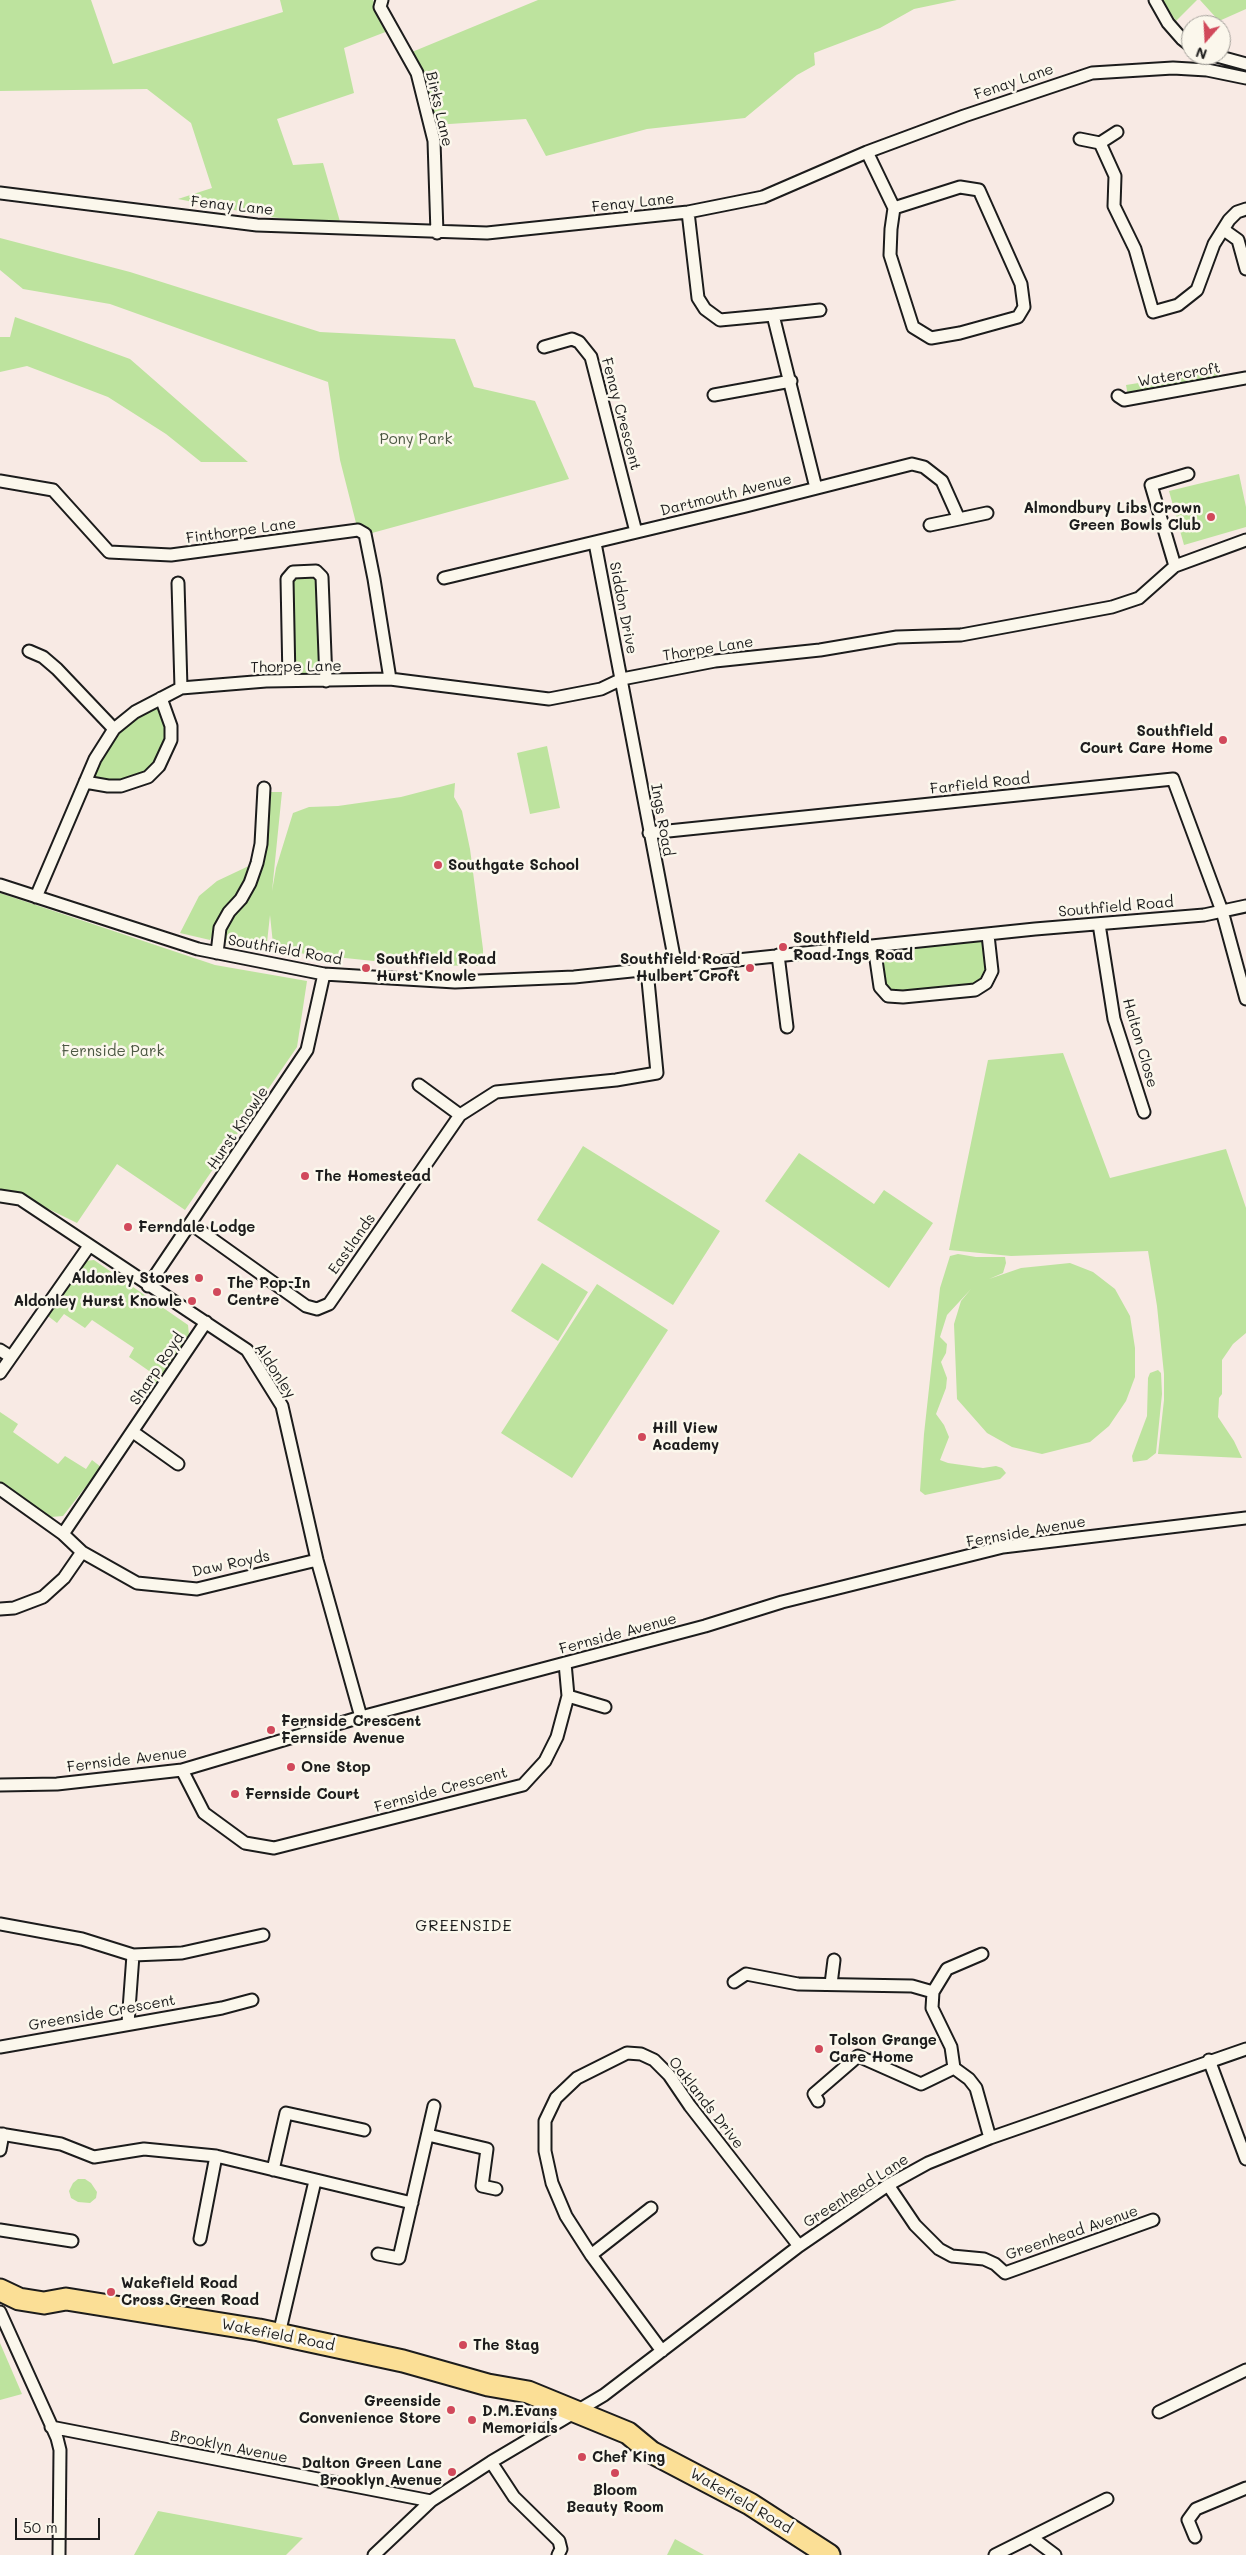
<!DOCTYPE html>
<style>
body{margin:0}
#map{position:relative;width:1246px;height:2555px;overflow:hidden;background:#f8eae4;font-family:Mali,sans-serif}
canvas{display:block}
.north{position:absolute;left:1181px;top:15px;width:50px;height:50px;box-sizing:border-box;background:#fbf7ec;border:1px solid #a29f99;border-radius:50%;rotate:199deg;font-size:14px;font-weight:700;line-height:20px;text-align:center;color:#1c1c1c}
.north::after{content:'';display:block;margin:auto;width:18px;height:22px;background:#d1495b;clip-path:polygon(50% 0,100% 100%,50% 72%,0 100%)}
.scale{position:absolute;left:15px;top:2518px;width:85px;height:22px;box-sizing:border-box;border:2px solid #1c1c1c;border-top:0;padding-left:6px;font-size:15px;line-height:18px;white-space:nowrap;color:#1c1c1c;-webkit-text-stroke:4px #fbf7ec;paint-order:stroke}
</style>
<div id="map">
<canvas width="1246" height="2555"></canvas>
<div class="north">N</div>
<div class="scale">50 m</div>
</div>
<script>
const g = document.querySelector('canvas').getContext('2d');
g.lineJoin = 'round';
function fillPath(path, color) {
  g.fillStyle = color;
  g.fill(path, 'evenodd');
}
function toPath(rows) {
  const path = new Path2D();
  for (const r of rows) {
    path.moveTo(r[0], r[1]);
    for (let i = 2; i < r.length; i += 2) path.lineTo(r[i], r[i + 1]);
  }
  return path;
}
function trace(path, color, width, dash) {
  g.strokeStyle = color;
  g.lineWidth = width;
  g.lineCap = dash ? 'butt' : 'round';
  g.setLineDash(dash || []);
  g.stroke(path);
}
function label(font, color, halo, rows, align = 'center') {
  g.font = font + ' Mali,sans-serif';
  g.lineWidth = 5;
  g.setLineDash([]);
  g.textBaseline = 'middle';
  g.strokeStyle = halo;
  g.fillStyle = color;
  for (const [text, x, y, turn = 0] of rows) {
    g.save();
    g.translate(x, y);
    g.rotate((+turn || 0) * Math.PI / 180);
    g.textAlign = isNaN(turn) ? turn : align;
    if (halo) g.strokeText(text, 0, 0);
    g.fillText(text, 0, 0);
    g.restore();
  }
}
fillPath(toPath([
 [0,0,91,0,113,64,283,12,280,0,373,0,388,31,344,48,354,93,277,119,293,165,323,163,341,225,270,217,178,199,212,188,191,123,147,89,0,91],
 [538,0,957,0,914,9,880,28,814,53,815,65,797,75,745,118,647,129,546,156,526,119,434,125,421,69,412,52],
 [1162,0,1197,0,1176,21],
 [1200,0,1246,0,1246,9,1219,21],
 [0,238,130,272,320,332,455,339,474,387,535,401,569,479,372,533,356,523,340,460,328,382,110,304,23,289,0,270],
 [15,317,130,359,248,462,201,462,166,434,108,397,27,366,0,372,0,337,10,337],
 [1220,370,1222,380,1128,396,1126,385],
 [1239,474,1246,507,1246,527,1184,545,1169,491],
 [316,571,326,681,289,680,293,572],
 [161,698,171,726,166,755,134,783,85,782,114,729],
 [547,746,560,808,530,814,517,753],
 [455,783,454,797,462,811,470,849,483,949,483,966,412,965,278,951,273,944,270,915,266,952,227,946,225,929,266,845,271,792,282,792,272,891,276,868,293,813,309,807,338,806,401,797],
 [253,864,238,897,225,908,210,940,180,933,199,896,217,881],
 [0,893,215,965,307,981,297,1047,185,1210,117,1164,77,1223,20,1195,0,1192],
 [991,935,986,983,888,996,874,946],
 [1063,1053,1110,1178,1226,1149,1246,1208,1246,1333,1233,1344,1222,1360,1222,1394,1219,1398,1218,1417,1234,1441,1242,1458,1158,1454,1164,1400,1164,1374,1157,1306,1148,1251,1011,1256,949,1250,988,1060],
 [583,1146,720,1231,673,1305,537,1220],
 [799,1153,874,1204,884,1190,933,1223,889,1288,765,1201],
 [958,1254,976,1257,1005,1257,1006,1263,1003,1273,989,1279,1021,1268,1070,1263,1093,1272,1115,1289,1130,1316,1135,1348,1135,1377,1126,1401,1109,1426,1090,1442,1042,1454,1012,1447,987,1433,957,1399,954,1324,961,1301,971,1289,947,1315,940,1337,947,1344,946,1353,941,1362,947,1378,946,1388,936,1414,944,1425,949,1437,940,1460,948,1463,983,1468,996,1466,1002,1468,1006,1473,1000,1479,925,1495,920,1491,924,1434,940,1288,950,1256],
 [94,1260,188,1325,189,1335,151,1394,141,1388,152,1373,129,1357,134,1348,92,1320,85,1328,64,1314,57,1323,48,1316,85,1261],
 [542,1263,588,1292,558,1341,511,1311],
 [597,1284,668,1330,572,1478,501,1433],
 [1158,1370,1161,1373,1162,1394,1156,1453,1147,1460,1133,1462,1132,1456,1147,1416,1148,1378,1150,1373],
 [0,1412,18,1424,13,1432,58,1464,65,1456,86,1469,92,1460,101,1467,63,1516,51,1517,0,1482],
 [78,2179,85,2179,91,2183,97,2192,96,2198,90,2203,78,2202,71,2198,69,2191,73,2183],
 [0,2343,22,2394,0,2400],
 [158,2511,303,2538,286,2555,134,2555],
 [675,2539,704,2555,667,2555]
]), '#bde39e');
const street = toPath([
 [382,0,380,7,417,73,434,141,437,233],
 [1155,0,1168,23,1182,39,1191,46],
 [1213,55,1246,64],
 [1080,139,1100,143,1117,132],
 [1100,143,1115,176,1114,206,1135,249,1153,312,1178,305,1197,290,1214,244,1229,220,1237,212,1246,209],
 [867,152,894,208,891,229,890,255,913,327,931,338,960,333,1018,317,1024,307,1021,284,979,190,960,187,894,208],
 [0,193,257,225,487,233,688,212,763,197,867,152,964,116,1092,73,1173,68,1207,70,1246,78],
 [688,212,698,298,705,309,720,320,773,315,816,488],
 [1224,230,1238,240,1246,269],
 [773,315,820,310],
 [544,347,572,339,579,342,591,357,636,532],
 [714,395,791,381],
 [1118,396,1124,400,1246,378],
 [0,481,53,490,109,552,171,555,358,530,365,534,374,579,390,679],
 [930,525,959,519],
 [595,543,676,967],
 [1175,566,1151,485,1188,474],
 [444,578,746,506,912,464,924,467,942,481,959,519,987,513],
 [178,583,181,688],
 [29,651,43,657,57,669,114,729],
 [289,680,287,579,293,572,316,571,322,577,326,681],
 [85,782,108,786,121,786,148,777,159,766,171,740,171,726,161,698],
 [649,833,1173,779,1222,911,1246,999],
 [0,885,198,949,324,974,455,982,574,977,1035,929,1204,915,1246,906],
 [36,897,95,759,114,729,135,712,181,688,266,681,390,679,549,699,601,689,622,679,715,661,820,650,897,637,961,635,1112,607,1139,598,1175,566,1246,540],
 [1099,924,1114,1019,1144,1112],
 [874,946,880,987,888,996,903,997,975,990,986,983,992,971,988,935],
 [217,953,220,928,229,912,241,899,250,883,257,863,261,844,264,788],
 [778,955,787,1027],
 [419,1085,460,1115],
 [0,1196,20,1199,247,1350,282,1406,317,1560,361,1717],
 [191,1224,306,1306,317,1309,329,1304,460,1115,496,1092,616,1080,657,1073,647,970],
 [148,1286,307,1050,324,974],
 [0,1350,11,1357],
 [0,1373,89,1246],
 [133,1432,178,1464],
 [0,1489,63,1534,82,1552,137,1583,197,1589,317,1560],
 [63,1534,206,1322],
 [0,1609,14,1608,43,1597,64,1578,82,1552],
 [568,1696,605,1707],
 [182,1770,204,1813,245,1843,274,1848,523,1785,545,1761,557,1737,568,1696,565,1663],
 [0,1785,57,1784,182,1770,361,1717,705,1626,782,1602,1003,1547,1246,1518],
 [0,1924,82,1939,133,1955,182,1953,263,1935],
 [982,1954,947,1969,933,1992,932,2008,951,2047,954,2068,969,2079,976,2088,990,2138],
 [734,1982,746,1974,798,1984,912,1986,933,1992],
 [831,1984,834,1960],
 [128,2023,133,1955],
 [0,2047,222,2008,252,2000],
 [1209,2060,1246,2159],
 [818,2101,814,2094,858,2056,921,2084,954,2068],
 [0,2134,61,2144,94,2157,144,2149,216,2156,412,2203],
 [428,2135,487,2149,482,2186,496,2189],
 [0,2150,3,2134],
 [273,2170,286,2113,364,2130],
 [888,2185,915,2225,939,2249,952,2256,984,2259,995,2264,1005,2273,1153,2220],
 [0,2230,72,2241],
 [200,2239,216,2156],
 [378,2254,399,2258,434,2106],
 [591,2255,651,2208],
 [0,2312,57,2438,60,2450,59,2555],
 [279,2334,315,2181],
 [662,2351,591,2255,566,2216,552,2183,545,2151,545,2121,556,2098,577,2078,627,2053,641,2054,654,2060,669,2075,690,2106,799,2246],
 [1159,2412,1246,2370],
 [51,2427,431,2501],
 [491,2462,514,2497,559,2541,561,2549,558,2555],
 [1031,2537,1055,2555],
 [1195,2537,1188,2520,1196,2509,1246,2488],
 [374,2555,431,2501,491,2462,604,2395,799,2246,888,2185,928,2163,990,2138,1246,2049],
 [995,2555,1107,2499]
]);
const highway = toPath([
 [0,2290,19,2299,44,2303,66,2299,259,2330,403,2361,488,2385,528,2392,628,2433,651,2452,750,2504,829,2555]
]);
trace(street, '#1c1c1c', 15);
trace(highway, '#1c1c1c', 25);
trace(street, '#fbf7ec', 11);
trace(highway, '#fbdf96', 21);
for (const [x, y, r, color] of [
 [1211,517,5,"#d1495b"],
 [1223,740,5,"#d1495b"],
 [438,865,5,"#d1495b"],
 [783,947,5,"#d1495b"],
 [366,968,5,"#d1495b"],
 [750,968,5,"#d1495b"],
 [305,1176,5,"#d1495b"],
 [128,1227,5,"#d1495b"],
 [199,1278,5,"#d1495b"],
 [217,1292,5,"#d1495b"],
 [192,1301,5,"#d1495b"],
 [642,1437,5,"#d1495b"],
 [271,1730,5,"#d1495b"],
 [291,1767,5,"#d1495b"],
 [235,1794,5,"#d1495b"],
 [819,2049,5,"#d1495b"],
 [111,2292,5,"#d1495b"],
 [463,2345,5,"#d1495b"],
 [451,2410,5,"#d1495b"],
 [472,2420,5,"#d1495b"],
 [582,2457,5,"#d1495b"],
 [452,2472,5,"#d1495b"],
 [615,2473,5,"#d1495b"]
]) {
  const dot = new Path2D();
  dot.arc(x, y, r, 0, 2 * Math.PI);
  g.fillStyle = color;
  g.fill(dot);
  trace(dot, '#fbf7ec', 2);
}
label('15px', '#1c1c1c', '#fbf7ec', [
 ["Fenay Lane",1014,82,-19],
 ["Birks Lane",439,109,77],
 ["Fenay Lane",633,203,-6],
 ["Fenay Lane",232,206,6],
 ["Watercroft",1179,375,-10],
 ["Fenay Crescent",621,414,75],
 ["Dartmouth Avenue",726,495,-14],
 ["Finthorpe Lane",241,531,-8],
 ["Siddon Drive",623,608,79],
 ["Thorpe Lane",708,649,-9],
 ["Thorpe Lane",296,667,-1],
 ["Farfield Road",980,784,-6],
 ["Ings Road",662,820,80],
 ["Southfield Road",1116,907,-5],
 ["Southfield Road",285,950,10],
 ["Halton Close",1140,1043,74],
 ["Hurst Knowle",238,1128,-56],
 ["Eastlands",352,1244,-55],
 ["Sharp Royd",157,1369,-56],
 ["Aldonley",275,1371,57],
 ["Fernside Avenue",1026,1532,-10],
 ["Daw Royds",231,1564,-12],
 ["Fernside Avenue",618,1634,-15],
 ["Fernside Avenue",127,1760,-7],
 ["Fernside Crescent",441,1790,-15],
 ["Greenside Crescent",102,2013,-10],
 ["Oaklands Drive",706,2103,52],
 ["Greenhead Lane",856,2191,-33],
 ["Greenhead Avenue",1072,2233,-19],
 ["Wakefield Road",278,2335,11],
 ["Brooklyn Avenue",229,2447,11],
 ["Wakefield Road",741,2501,30]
]);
label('15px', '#4c5843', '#fbf7ec', [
 ["Pony Park",416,439],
 ["Fernside Park",113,1051]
]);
label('bold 15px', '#1c1c1c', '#fbf7ec', [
 ["Almondbury Libs Crown",1201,508,"right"],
 ["Green Bowls Club",1201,525,"right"],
 ["Southfield",1213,731,"right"],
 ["Court Care Home",1213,748,"right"],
 ["Southgate School",448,865],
 ["Southfield",793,938],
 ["Road Ings Road",793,955],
 ["Southfield Road",376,959],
 ["Hurst Knowle",376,976],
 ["Southfield Road",740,959,"right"],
 ["Hulbert Croft",740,976,"right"],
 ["The Homestead",315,1176],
 ["Ferndale Lodge",138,1227],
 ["Aldonley Stores",189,1278,"right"],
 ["The Pop-In",227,1283],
 ["Centre",227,1300],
 ["Aldonley Hurst Knowle",182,1301,"right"],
 ["Hill View",652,1428],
 ["Academy",652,1445],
 ["Fernside Crescent",281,1721],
 ["Fernside Avenue",281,1738],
 ["One Stop",301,1767],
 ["Fernside Court",245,1794],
 ["Tolson Grange",829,2040],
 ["Care Home",829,2057],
 ["Wakefield Road",121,2283],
 ["Cross Green Road",121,2300],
 ["The Stag",473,2345],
 ["Greenside",441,2401,"right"],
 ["Convenience Store",441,2418,"right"],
 ["D.M.Evans",482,2411],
 ["Memorials",482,2428],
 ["Chef King",592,2457],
 ["Dalton Green Lane",442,2463,"right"],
 ["Brooklyn Avenue",442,2480,"right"],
 ["Bloom",615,2490,"center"],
 ["Beauty Room",615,2507,"center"]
], 'left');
g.letterSpacing = '1px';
label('16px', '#1c1c1c', '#fbf7ec', [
 ["GREENSIDE",464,1926]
]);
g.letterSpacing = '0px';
</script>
